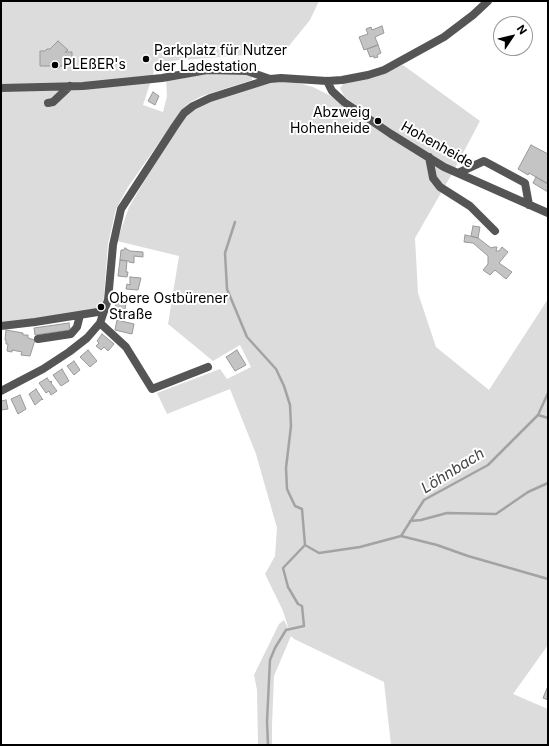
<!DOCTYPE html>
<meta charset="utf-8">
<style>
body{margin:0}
#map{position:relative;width:549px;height:746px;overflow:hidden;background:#fff;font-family:Inter,sans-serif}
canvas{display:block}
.frame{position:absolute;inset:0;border:2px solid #000;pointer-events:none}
.north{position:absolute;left:493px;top:16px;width:40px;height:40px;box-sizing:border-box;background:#fff;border:1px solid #999;border-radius:50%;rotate:55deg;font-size:11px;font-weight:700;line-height:16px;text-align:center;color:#000}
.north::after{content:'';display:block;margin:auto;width:14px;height:18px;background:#000;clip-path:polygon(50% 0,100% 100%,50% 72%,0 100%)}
</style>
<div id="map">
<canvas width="549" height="746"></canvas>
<div class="frame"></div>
<div class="north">N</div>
</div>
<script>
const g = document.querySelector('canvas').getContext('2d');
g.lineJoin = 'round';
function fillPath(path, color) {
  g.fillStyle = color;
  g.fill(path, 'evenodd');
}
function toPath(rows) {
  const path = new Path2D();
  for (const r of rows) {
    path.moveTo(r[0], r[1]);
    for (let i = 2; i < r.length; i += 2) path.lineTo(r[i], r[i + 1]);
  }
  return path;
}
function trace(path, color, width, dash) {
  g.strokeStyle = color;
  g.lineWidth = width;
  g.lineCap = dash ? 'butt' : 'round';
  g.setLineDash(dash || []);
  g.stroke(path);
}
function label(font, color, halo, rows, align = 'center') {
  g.font = font + ' Inter,sans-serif';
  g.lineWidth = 4;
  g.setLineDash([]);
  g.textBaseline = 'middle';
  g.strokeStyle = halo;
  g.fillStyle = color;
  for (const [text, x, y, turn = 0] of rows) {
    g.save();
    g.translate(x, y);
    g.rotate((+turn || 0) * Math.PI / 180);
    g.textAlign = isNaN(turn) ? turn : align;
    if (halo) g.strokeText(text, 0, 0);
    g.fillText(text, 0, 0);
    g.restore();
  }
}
fillPath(toPath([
 [1,1,319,1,310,20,284,52,157,62,143,105,163,112,167,96,166,79,207,73,246,75,251,75,252,77,252,80,202,96,189,103,181,111,128,187,116,209,108,244,103,307,69,314,1,323],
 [403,65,480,121,454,170,392,133,344,96,340,88,343,84,349,81,374,76],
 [270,82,294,82,313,87,343,102,453,172,415,238,418,293,436,347,489,390,548,299,548,645,513,694,548,709,548,745,391,745,384,682,294,639,291,636,274,676,272,725,272,745,258,745,257,690,254,675,279,624,284,620,289,630,283,611,265,574,275,556,277,528,256,454,230,389,167,414,157,393,220,369,227,379,251,367,240,345,213,361,168,324,179,256,117,241,129,207,157,160,185,117,195,108,205,103]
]), '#dcdcdc');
trace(toPath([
 [235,222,225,253,227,289,247,337,276,369,284,386,290,405,291,426,286,468,287,489,295,506,302,509,305,545],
 [538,415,548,418],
 [410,521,421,520,447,513,496,514,528,492,548,483],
 [401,536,437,545,468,556,548,579],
 [268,745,267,721,270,660,275,648,286,630,304,626,302,606,298,604,288,587,283,568,305,545,319,553,360,547,401,536,424,500,488,465,538,415,548,393]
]), '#a3a3a3', 2.5);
const building = toPath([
 [382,26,384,33,375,37,378,45,364,50,359,37,368,34,366,29,371,27,372,30,382,26],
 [58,41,68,50,65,52,72,52,72,66,59,66,59,68,52,68,52,66,40,66,40,51,45,51,47,49,50,49,58,41],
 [378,45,381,53,377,55,378,57,374,58,374,56,370,57,367,49,378,45],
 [153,92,159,96,155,105,148,101,153,92],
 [531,145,548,154,548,184,529,173,528,175,518,169,531,145],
 [536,177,548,184,548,192,533,183,536,177],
 [473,226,480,227,478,238,471,236,473,226],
 [465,235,478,238,491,248,494,247,497,247,496,251,499,251,502,247,508,252,499,263,512,272,506,279,495,270,490,275,483,270,488,264,488,256,473,243,464,242,465,235],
 [125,248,130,251,143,252,143,257,134,256,134,263,129,262,129,261,120,260,121,250,124,250,125,248],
 [120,260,127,261,126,272,128,272,127,277,118,276,120,260],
 [130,277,141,278,138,290,126,289,127,284,130,285,130,277],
 [116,302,126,304,124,314,114,312,116,302],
 [117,320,134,324,132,334,115,330,117,320],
 [69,323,70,330,35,335,34,328,69,323],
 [6,330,23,333,23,335,28,335,28,338,35,340,30,356,21,355,22,352,12,350,12,352,7,351,8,344,6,344,6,340,5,340,6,330],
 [102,334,114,344,108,351,104,347,101,350,96,346,99,343,97,341,102,334],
 [88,350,97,361,90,367,80,357,88,350],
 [237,350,246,365,235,371,226,357,237,350],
 [74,361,80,370,74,375,67,366,74,361],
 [62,369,69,381,61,386,53,375,62,369],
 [47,378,50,382,51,381,52,382,51,383,57,391,51,395,49,391,46,393,39,383,47,378],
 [36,389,43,400,42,399,35,405,29,394,36,389],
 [20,395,26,409,18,414,11,399,20,395],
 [6,400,8,409,1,410,1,401,6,400],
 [548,686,548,700,543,698,548,686]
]);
fillPath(building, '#c4c4c4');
trace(building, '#999', 1);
trace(toPath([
 [327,81,332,91,344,102,391,134,444,167,548,213],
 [1,88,83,86,162,78,207,70,247,71,270,79],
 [48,103,53,102,70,86],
 [429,157,433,178,440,187,470,206,495,231],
 [458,173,484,161,525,183,529,205],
 [100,323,126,347,152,389,208,367],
 [1,326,35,322,104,311],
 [38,339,71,334,77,327,80,315],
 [1,391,43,369,69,352,87,338,100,323,108,300,113,245,121,209,175,126,184,113,193,106,210,98,270,79,281,78,327,81,342,80,368,75,384,70,444,37,473,15,488,1]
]), '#555', 8);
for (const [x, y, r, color] of [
 [146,59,4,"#000"],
 [55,65,4,"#000"],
 [378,121,4,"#000"],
 [101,307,4,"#000"]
]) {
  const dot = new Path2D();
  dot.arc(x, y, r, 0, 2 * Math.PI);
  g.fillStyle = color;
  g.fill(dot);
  trace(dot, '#fff', 1.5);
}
label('14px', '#000', '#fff', [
 ["Parkplatz für Nutzer",154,51],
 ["der Ladestation",154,67],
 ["PLEßER's",63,65],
 ["Abzweig",370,113,"right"],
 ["Hohenheide",370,129,"right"],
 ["Obere Ostbürener",109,299],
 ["Straße",109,315]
], 'left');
label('14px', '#000', '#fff', [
 ["Hohenheide",437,145,29]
]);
label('italic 15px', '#444', '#fff', [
 ["Löhnbach",453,471,-32]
]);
</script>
